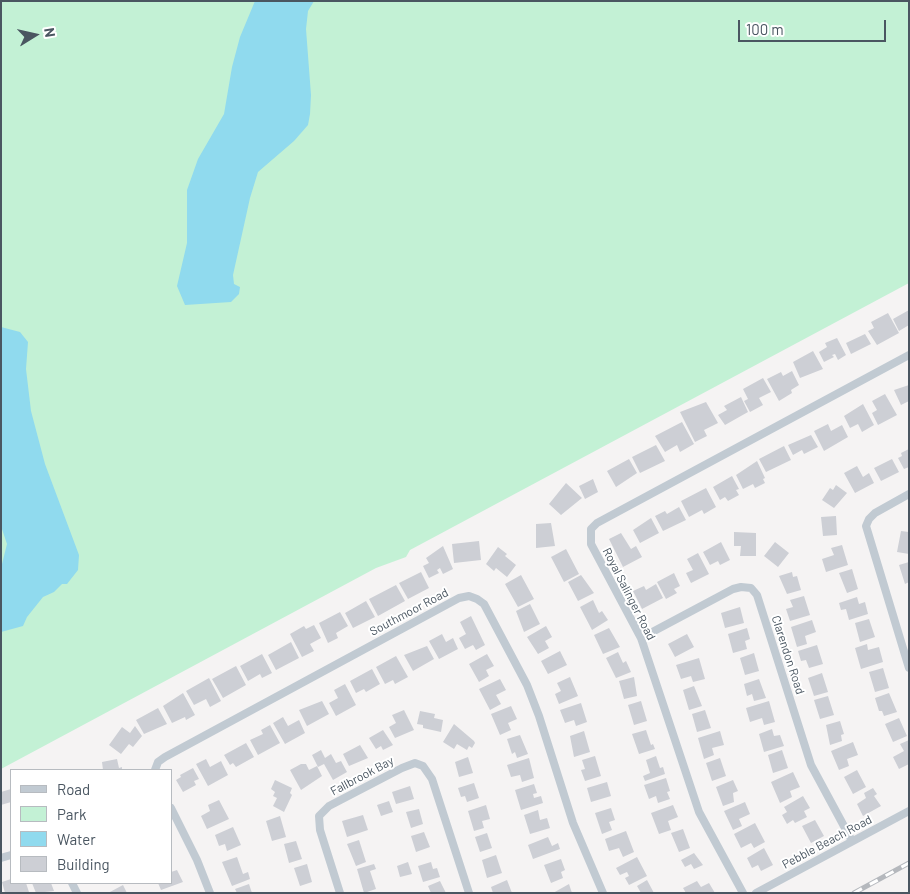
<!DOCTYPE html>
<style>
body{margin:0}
#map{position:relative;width:910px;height:894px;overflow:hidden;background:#f5f3f3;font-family:Barlow,sans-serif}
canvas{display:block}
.frame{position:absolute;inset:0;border:2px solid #4a5661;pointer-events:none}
.legend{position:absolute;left:10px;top:769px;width:162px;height:115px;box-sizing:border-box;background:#fff;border:1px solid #b7bbc0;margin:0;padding:6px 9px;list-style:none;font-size:15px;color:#4a5661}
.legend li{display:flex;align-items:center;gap:10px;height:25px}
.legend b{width:25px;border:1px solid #b7bbc0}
.north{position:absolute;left:10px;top:10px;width:50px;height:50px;-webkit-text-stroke:4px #fff;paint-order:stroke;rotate:80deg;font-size:14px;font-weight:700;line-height:20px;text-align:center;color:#4a5661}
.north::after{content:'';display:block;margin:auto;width:18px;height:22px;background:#4a5661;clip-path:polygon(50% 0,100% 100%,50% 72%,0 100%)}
.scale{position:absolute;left:738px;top:20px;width:148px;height:22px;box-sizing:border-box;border:2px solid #4a5661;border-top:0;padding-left:6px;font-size:15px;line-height:18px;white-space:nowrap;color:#4a5661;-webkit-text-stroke:4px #fff;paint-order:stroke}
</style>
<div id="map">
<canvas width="910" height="894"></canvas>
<div class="frame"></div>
<ul class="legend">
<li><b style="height:6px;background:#c1cad2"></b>Road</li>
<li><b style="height:14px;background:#c3f1d5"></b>Park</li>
<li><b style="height:14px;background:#90daee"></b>Water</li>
<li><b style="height:14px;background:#cdcfd5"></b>Building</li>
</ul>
<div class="north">N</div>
<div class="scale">100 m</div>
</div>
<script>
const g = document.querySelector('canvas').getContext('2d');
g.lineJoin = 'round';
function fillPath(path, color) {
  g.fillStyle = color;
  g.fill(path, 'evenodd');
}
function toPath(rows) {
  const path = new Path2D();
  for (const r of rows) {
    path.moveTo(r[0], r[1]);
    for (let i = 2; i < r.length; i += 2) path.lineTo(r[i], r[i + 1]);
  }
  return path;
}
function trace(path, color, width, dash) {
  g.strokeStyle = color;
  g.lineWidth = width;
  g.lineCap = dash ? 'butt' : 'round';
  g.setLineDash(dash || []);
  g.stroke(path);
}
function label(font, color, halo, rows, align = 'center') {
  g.font = font + ' Barlow,sans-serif';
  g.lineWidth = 4;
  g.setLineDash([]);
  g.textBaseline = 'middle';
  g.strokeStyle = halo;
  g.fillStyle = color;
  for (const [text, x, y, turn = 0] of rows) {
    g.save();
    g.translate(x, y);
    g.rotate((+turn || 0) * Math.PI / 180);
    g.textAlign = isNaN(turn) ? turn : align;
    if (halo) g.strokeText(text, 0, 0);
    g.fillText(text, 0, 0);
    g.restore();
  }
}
fillPath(toPath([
 [1,1,909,1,909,283,410,550,406,557,376,568,1,769]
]), '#c3f1d5');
fillPath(toPath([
 [255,1,314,1,308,11,306,29,311,95,310,114,308,125,294,141,258,172,250,198,233,275,234,284,240,287,239,294,231,302,185,305,177,286,187,243,187,190,198,159,224,114,232,67,240,37],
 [1,327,20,332,28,342,26,369,31,411,45,464,79,555,78,570,67,584,62,584,54,592,43,597,27,617,23,626,1,632,1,568,7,544,1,526]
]), '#90daee');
fillPath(toPath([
 [909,310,909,325,899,331,893,319],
 [888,313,899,333,877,345,868,331,874,328,871,322],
 [865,334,871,344,851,354,846,343],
 [837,338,846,355,838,360,835,354,832,355,834,357,824,362,819,352,827,347,825,343],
 [813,351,823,369,800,378,793,362],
 [792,371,799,385,791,390,792,393,779,401,767,379,781,372,783,376],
 [763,378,771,392,759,398,763,405,750,412,744,401,748,399,743,389],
 [909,385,909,401,901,405,894,390],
 [885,394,897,415,878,425,872,413,877,410,872,401],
 [741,397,748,412,725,425,718,415,727,410,724,406],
 [706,402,718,423,704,430,707,436,695,442,680,412],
 [863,404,874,425,862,432,858,424,850,428,844,416],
 [682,422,694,444,680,452,677,445,665,452,655,436],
 [828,424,831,431,842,425,848,437,824,451,814,431],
 [811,435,818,447,804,454,802,450,793,455,788,445],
 [656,445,665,461,640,473,632,457],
 [784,446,791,460,766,472,759,459],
 [909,449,909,467,904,469,898,458,902,456,901,453],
 [629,459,637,473,616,487,607,471],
 [892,459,899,472,881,481,874,468],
 [757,461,765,478,763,479,765,483,755,488,753,484,743,489,736,475],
 [857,466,863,477,869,473,874,483,855,493,844,473],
 [732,476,739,489,736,490,739,495,728,501,725,497,720,500,713,487],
 [593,479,598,492,585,499,579,486],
 [566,483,582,498,561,515,549,504],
 [836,485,847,493,834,508,822,500,830,488,833,490],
 [706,488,716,507,704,514,702,510,689,517,681,501],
 [679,507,686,520,663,531,655,516,665,511,667,514],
 [836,516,837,535,823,536,821,517],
 [651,518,659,533,640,543,633,530],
 [551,523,555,546,536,548,536,524],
 [901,531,909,532,909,554,897,552],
 [734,532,756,533,756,556,740,556,741,546,734,546],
 [621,533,631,549,636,546,642,557,623,567,609,539],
 [479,541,481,560,454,563,452,544],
 [721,542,730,560,720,565,718,561,710,565,703,552],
 [775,542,789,553,778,567,764,556],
 [842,545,848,565,826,572,822,559,834,555,831,548],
 [443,546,453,569,443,574,440,568,437,570,439,573,429,578,423,566,429,563,426,558],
 [498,547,507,554,505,556,516,565,507,577,496,568,494,571,486,564],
 [566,549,579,574,564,582,551,557],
 [698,553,709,574,691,583,686,573,693,570,687,559],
 [909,562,909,582,905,584,899,565],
 [852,569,858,589,847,593,839,573],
 [421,572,429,588,408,599,399,583],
 [792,572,793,577,797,576,801,590,787,594,779,576],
 [674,573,680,586,674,589,677,593,666,599,657,582],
 [521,575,534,599,518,607,505,584],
 [581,575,594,593,578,601,568,582],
 [656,584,663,598,642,609,633,591,644,586,646,590],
 [396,585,405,601,378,616,369,599],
 [804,596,810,615,790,621,786,609,793,607,790,600],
 [857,597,859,604,865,602,868,614,849,620,846,609,841,610,839,603],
 [593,600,599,613,602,611,608,620,592,630,580,607],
 [366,601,375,617,353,628,345,613],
 [530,604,540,624,524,632,516,611],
 [740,607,744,623,725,628,721,613],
 [340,612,348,626,336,633,338,638,328,643,319,623],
 [471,616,485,645,476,650,473,645,465,649,459,638,466,634,460,622],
 [869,619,875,637,860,642,855,623],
 [812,620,816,632,805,636,807,644,797,647,791,627],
 [314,625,321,638,310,644,314,651,302,657,290,634,304,626,306,629],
 [546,626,552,637,545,641,549,648,538,654,527,637],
 [609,628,620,647,603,654,594,635],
 [747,628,750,639,745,641,747,649,733,653,728,634],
 [442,634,446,642,453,638,458,649,439,659,429,641],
 [687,634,694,647,675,657,668,644],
 [291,642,299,658,276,670,268,655],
 [867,644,868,650,879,647,883,662,861,669,855,648],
 [817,645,823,664,809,668,806,660,801,661,798,651],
 [427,646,434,659,413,671,404,655],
 [560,651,567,665,548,674,541,661],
 [618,652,623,663,626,661,631,672,616,678,606,658],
 [754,653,759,671,745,675,740,658],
 [262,654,272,673,262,678,260,674,248,681,240,666],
 [487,654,494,666,486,670,489,676,479,682,469,664],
 [396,656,408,677,395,684,393,680,385,684,376,667],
 [699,658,705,679,693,682,691,676,681,679,676,665],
 [236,666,246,685,223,698,212,679],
 [883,668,889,688,875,692,869,672],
 [372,669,380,684,366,692,364,689,356,693,350,681],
 [822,673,828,692,814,696,808,678],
 [570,677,578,696,559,704,555,694,561,691,557,683],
 [634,677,637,696,624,699,619,681],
 [209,678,221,701,210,707,206,699,194,705,186,691],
 [500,679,506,690,496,695,501,704,490,710,479,689],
 [759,679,766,698,754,701,752,694,747,696,744,684],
 [345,684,356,705,336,716,329,703,338,698,334,690],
 [694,686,702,706,689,710,683,690],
 [183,693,195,715,186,720,185,717,172,723,163,706],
 [889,693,897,712,884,716,882,711,879,711,875,698],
 [828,696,834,715,820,719,814,700],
 [322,701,329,714,307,726,299,710],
 [641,701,647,721,634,725,628,705],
 [769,701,775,722,764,725,762,718,750,722,746,708],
 [581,703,587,722,576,726,574,720,565,723,560,710],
 [511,706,517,719,508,723,511,730,500,735,491,714],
 [158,708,167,724,144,734,136,720],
 [404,710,414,730,395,738,389,727,396,723,392,715],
 [705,710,711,728,697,732,692,714],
 [420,711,435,714,434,718,443,720,441,732,423,728,423,725,417,724],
 [283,717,288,726,299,720,305,733,285,744,273,723],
 [899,718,907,736,893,742,885,724],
 [840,721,844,734,841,735,842,741,830,745,826,725],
 [454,724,474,741,475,743,472,748,469,746,467,750,457,744,454,749,443,742],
 [270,725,280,743,258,755,250,740,263,734,261,730],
 [135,726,142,736,133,747,129,744,121,754,109,745,122,727,130,733],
 [772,729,774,736,780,735,784,746,764,752,759,734],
 [383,730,393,745,383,750,381,746,376,749,369,738],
 [646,730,651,745,653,744,655,749,639,754,632,734],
 [584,731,590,752,574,757,570,736],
 [720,731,724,745,712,748,714,755,704,759,698,738],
 [520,735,528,754,517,758,515,752,512,754,507,739],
 [909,740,909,764,899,769,893,757,904,751,900,744],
 [853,742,858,755,847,759,849,766,839,770,831,751],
 [246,743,254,757,236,767,233,763,230,765,224,755],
 [360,745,368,758,349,766,343,754],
 [321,750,325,758,331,754,336,763,341,761,347,772,333,780,324,764,318,767,312,755],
 [782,750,788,768,773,773,768,755],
 [595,756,601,776,585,781,581,770,585,769,582,760],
 [656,756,660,768,663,767,665,774,645,781,643,776,650,773,646,760],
 [468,757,473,773,459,777,455,762],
 [529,758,534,778,522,782,520,775,511,777,507,765],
 [720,758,726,776,712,781,706,763],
 [117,759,119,768,122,767,122,770,103,770,102,762],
 [206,759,210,767,221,761,228,775,208,786,196,764],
 [301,764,306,764,309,770,317,766,322,776,301,790,290,770],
 [193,768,199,779,194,781,196,785,183,792,176,780,181,777,180,775],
 [857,770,866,787,853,794,844,777],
 [793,772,800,787,790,791,792,797,780,803,771,782],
 [666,778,670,791,667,792,670,799,658,803,656,796,649,799,644,785],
 [275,780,292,788,290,793,292,795,284,812,273,806,277,798,273,796,275,792,271,789],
 [733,780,738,791,733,793,734,802,723,806,716,787],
 [607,782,611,796,591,802,587,788],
 [474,783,479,798,467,802,465,796,461,797,458,788],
 [534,784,537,793,533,794,534,798,541,796,543,803,521,810,515,790],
 [410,786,414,799,396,804,392,792],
 [873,788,877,794,874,796,881,806,863,816,857,804,866,798,864,793],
 [11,789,11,802,1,805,1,792],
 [803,796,810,808,804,811,807,817,795,823,793,820,787,824,782,815,787,812,784,807],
 [219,800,229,819,207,829,201,816,210,811,208,805],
 [389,801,393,812,381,816,377,805],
 [745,802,750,814,739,819,742,826,733,830,724,811],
 [486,805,490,819,482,821,484,828,474,831,468,811],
 [673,805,678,817,668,821,671,830,659,834,651,813],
 [611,808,615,820,609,822,612,830,602,834,595,813],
 [419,809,423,824,411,828,406,812],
 [538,810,540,820,547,818,550,828,530,834,524,815],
 [363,815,368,830,347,837,342,821],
 [280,816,286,837,272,841,266,821],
 [815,820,824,836,811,843,802,826],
 [755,823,765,842,754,848,751,843,741,848,734,834],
 [233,827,241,845,227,851,225,844,219,846,215,835],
 [683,829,690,848,679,852,671,833],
 [626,831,634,852,623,857,619,848,609,851,605,839],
 [424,832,430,847,416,852,411,836],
 [487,833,492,848,480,852,475,837],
 [548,837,552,846,558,843,560,849,533,859,528,845],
 [359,840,366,862,356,866,347,844],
 [296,841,302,859,289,863,284,844],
 [764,848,773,865,761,871,758,865,752,868,747,858],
 [694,853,703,865,694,869,691,864,685,867,681,860],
 [496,855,502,873,487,878,482,860],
 [237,857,243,874,248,872,250,879,232,886,222,862],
 [637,857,647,876,629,885,625,878,629,876,627,872,620,875,616,868],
 [561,859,565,870,561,872,563,878,551,883,544,865],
 [408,862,412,874,400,877,397,866],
 [431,862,433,869,437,868,440,877,423,882,418,866],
 [307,864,312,882,300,886,294,868],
 [374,864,376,869,370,871,376,889,364,893,357,869],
 [177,870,183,882,161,890,158,883,171,883,171,872],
 [11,879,11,883,26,883,29,892,5,893,2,882],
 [507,880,512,893,493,893,491,887],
 [647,880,654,893,641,893,637,886],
 [440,881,446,893,431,893,428,886],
 [697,881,701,887,709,883,715,893,686,893,683,888],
 [32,883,51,883,54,891,36,893],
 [249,884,252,893,237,893,235,889],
 [569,884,572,893,553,893],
 [123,885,127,893,108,893]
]), '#cdcfd5');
trace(toPath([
 [909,494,875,513,869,519,866,526,909,668],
 [641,638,733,589,741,587,751,588,757,595,811,765,852,841],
 [155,770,158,762,165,757,459,598,469,596,477,599,484,604,527,685,539,716,573,823,603,893],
 [171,808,197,860,210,893],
 [1,858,11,855],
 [72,883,77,893],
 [340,893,320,830,319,816,329,806,402,768,415,763,423,766,432,779,469,893],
 [743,893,699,812,641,638,591,544,591,529,597,523,909,355],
 [756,893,909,811]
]), '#c1cad2', 8);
const rail = toPath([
 [854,893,909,863]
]);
trace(rail, '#b5b8bd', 5);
trace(rail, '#fff', 3, [9]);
label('12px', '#4a5661', '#fff', [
 ["Royal Salinger Road",629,594,63],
 ["Southmoor Road",409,612,-28],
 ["Clarendon Road",788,655,72],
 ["Fallbrook Bay",362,776,-28],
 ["Pebble Beach Road",827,842,-28]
]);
</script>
